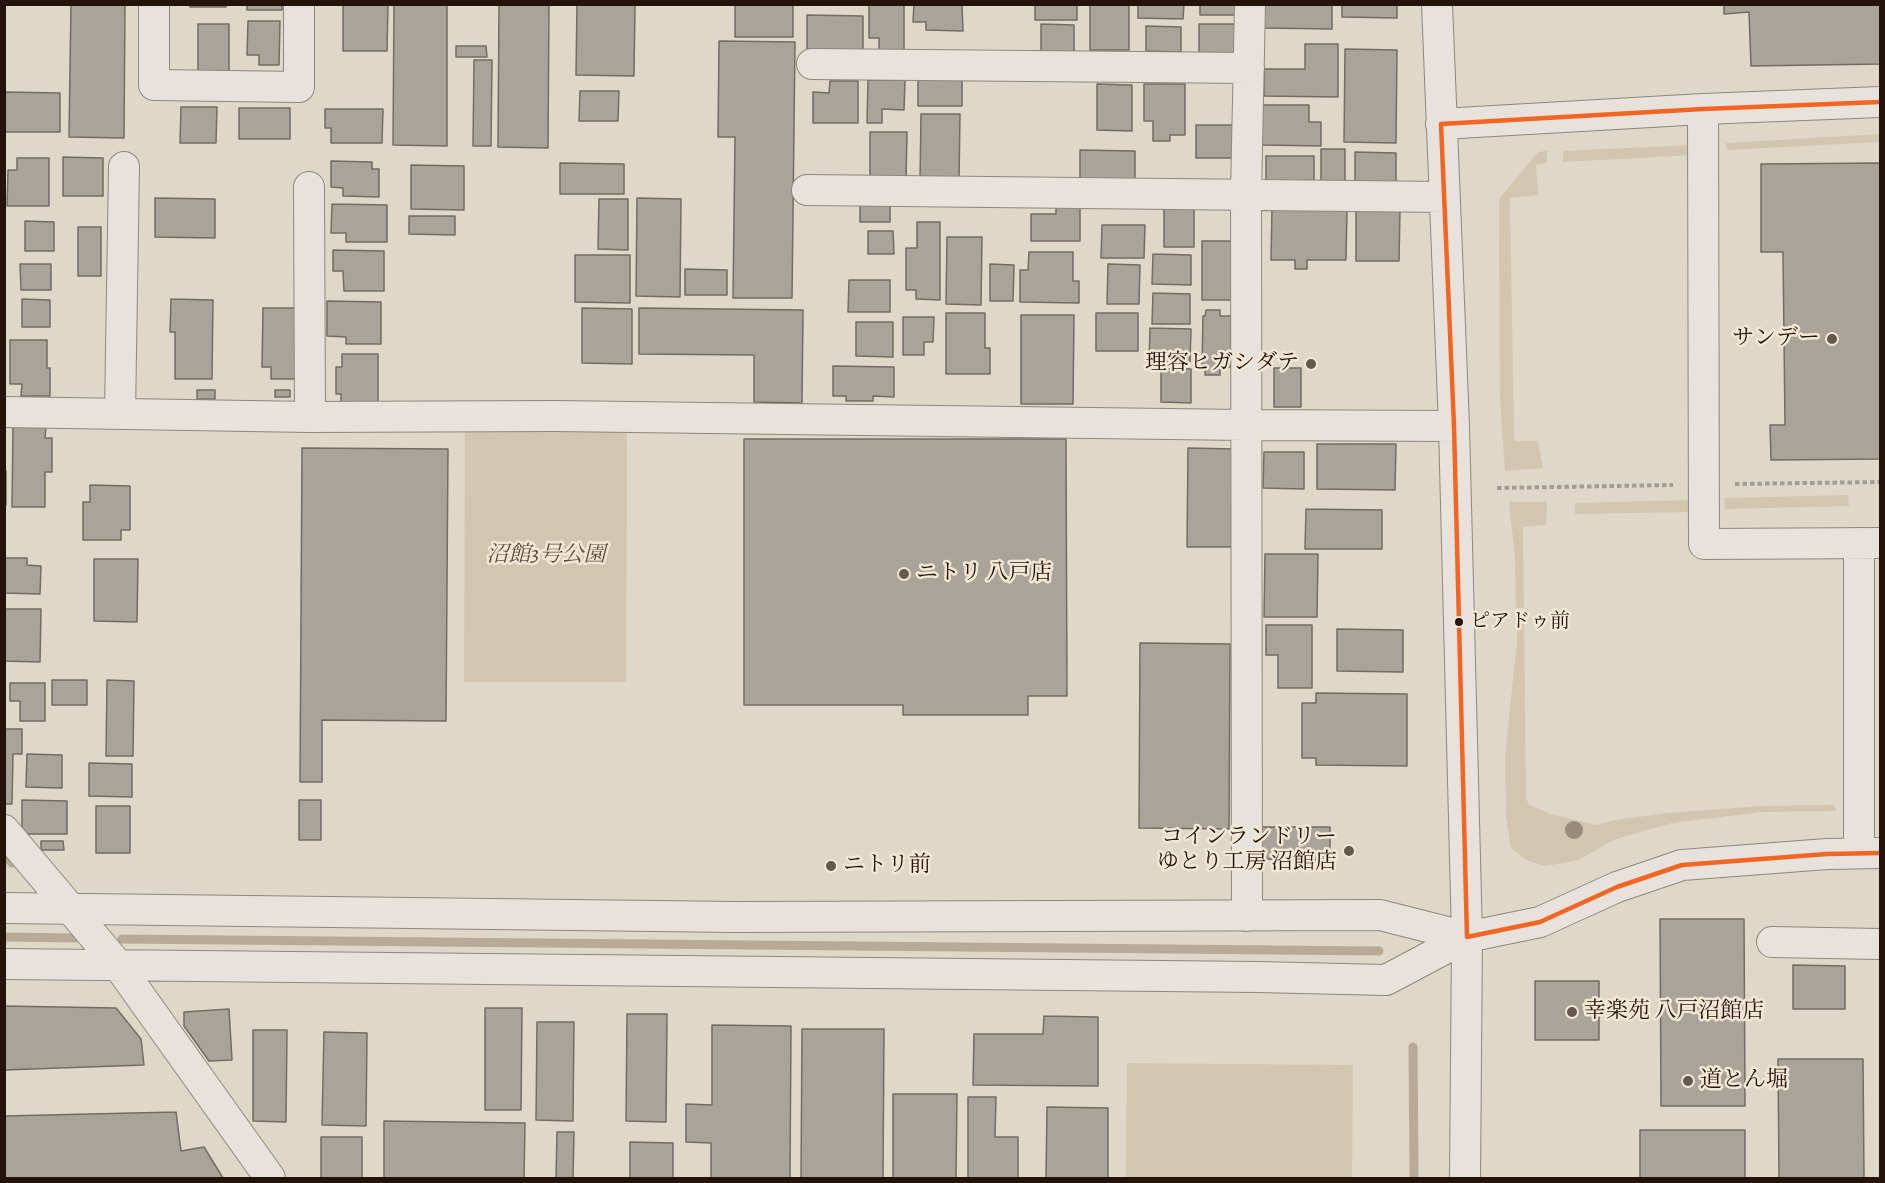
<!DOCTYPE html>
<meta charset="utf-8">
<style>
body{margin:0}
#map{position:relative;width:1885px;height:1183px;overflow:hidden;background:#dfd7c8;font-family:Alegreya,serif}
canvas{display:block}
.frame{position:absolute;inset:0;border:6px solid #241309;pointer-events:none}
</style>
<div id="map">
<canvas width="1885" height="1183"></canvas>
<div class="frame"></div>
</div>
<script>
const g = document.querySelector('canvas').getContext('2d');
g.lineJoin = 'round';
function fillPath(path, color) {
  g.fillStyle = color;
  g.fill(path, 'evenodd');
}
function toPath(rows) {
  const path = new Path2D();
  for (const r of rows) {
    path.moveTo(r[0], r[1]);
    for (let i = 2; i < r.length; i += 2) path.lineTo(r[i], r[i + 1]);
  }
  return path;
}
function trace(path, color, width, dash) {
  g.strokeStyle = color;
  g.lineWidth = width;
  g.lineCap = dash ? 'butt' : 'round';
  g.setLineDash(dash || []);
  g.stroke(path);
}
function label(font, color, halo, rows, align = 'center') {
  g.font = font + ' Alegreya,"Noto Serif JP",serif';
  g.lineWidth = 5;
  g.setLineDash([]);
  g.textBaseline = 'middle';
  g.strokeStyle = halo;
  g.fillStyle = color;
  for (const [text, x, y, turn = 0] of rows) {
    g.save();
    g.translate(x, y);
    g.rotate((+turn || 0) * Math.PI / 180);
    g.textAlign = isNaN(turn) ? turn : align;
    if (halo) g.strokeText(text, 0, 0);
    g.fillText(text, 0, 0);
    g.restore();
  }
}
fillPath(toPath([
 [1880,134,1880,142,1727,150,1726,143],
 [1692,145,1693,155,1563,162,1563,151],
 [1547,151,1547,163,1536,165,1538,195,1510,198,1514,441,1538,441,1543,468,1505,471,1500,398,1499,199,1538,152],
 [465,428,627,430,626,682,464,682],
 [1848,495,1849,506,1725,509,1724,498],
 [1693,500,1693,512,1575,514,1575,503],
 [1509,502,1547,502,1546,525,1523,527,1524,608,1516,608,1515,557],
 [1517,621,1524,621,1526,798,1529,805,1553,815,1597,825,1615,820,1668,813,1761,806,1835,805,1836,811,1762,812,1672,823,1616,839,1578,860,1546,866,1528,861,1511,848,1506,817,1505,755,1517,642],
 [1127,1063,1353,1065,1352,1178,1126,1178]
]), '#d2c6b1');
trace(toPath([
 [4,854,12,863],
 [4,937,75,938],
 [122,939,1379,951],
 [1413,1047,1414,1178]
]), '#b7aa96', 9);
const building = toPath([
 [71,4,125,4,124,138,69,137,71,4],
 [190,4,226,4,226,7,190,7,190,4],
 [247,4,282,4,282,10,247,10,247,4],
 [343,4,388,4,387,51,343,51,343,4],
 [394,4,447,4,447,146,393,145,394,4],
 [499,4,549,4,548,148,498,147,499,4],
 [577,4,635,4,634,76,576,75,577,4],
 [735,4,793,4,793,37,735,37,735,4],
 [869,4,904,4,904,53,879,52,879,38,869,38,869,4],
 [914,4,962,4,963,31,926,30,926,22,913,22,914,4],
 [1035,4,1077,4,1077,20,1035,20,1035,4],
 [1138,4,1184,4,1183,19,1138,18,1138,4],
 [1200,4,1239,4,1239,15,1200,15,1200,4],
 [1262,4,1332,4,1332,29,1262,28,1262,4],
 [1342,4,1397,4,1397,18,1342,17,1342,4],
 [1724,4,1880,4,1880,64,1751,66,1749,12,1724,14,1724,4],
 [1090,5,1129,5,1129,50,1090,50,1090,5],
 [807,15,863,16,863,50,807,49,807,15],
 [248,21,280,21,279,65,259,65,259,55,247,55,248,21],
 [198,24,229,24,229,71,198,71,198,24],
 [1041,24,1074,25,1074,54,1041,54,1041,24],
 [1199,24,1237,24,1237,60,1199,60,1199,24],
 [1146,26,1181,27,1181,52,1146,51,1146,26],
 [719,41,795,42,792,298,733,298,735,137,718,137,719,41],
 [1305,44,1338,44,1338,97,1264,96,1264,69,1305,69,1305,44],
 [456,46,486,46,487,57,456,57,456,46],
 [1345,49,1397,50,1396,143,1344,142,1345,49],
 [474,60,492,60,491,146,473,146,474,60],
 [918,77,962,77,962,106,918,106,918,77],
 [868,80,905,80,904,110,882,109,882,123,867,123,868,80],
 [830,81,858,81,858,123,813,123,813,92,829,93,830,81],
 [1097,84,1132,85,1132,131,1097,130,1097,84],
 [1144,84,1185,84,1185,135,1170,135,1170,141,1153,141,1153,121,1144,121,1144,84],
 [580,91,619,91,618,121,579,121,580,91],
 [4,92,60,93,60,132,4,132,4,92],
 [1261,105,1309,105,1309,122,1321,122,1321,146,1261,145,1261,105],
 [181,107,217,107,216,143,180,143,181,107],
 [239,108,290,108,290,139,239,139,239,108],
 [325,109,383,109,382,143,331,143,331,128,325,128,325,109],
 [921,114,960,114,959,181,920,181,921,114],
 [1196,125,1233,125,1233,158,1196,158,1196,125],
 [870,132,907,132,906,182,870,182,870,132],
 [1321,149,1345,149,1345,184,1321,183,1321,149],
 [1080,150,1135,151,1135,182,1080,182,1080,150],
 [1355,152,1396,153,1396,184,1355,183,1355,152],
 [1266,156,1314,156,1314,181,1266,181,1266,156],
 [63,157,103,158,103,196,63,196,63,157],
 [17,158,49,158,49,206,7,206,8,170,17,170,17,158],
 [331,161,372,162,372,169,379,169,379,197,343,196,343,188,331,187,331,161],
 [560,163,624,164,624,194,560,194,560,163],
 [1880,163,1880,459,1771,460,1770,425,1785,425,1783,252,1761,252,1761,164,1880,163],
 [411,165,464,166,464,210,411,209,411,165],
 [155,198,215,199,215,238,155,237,155,198],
 [637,198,681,199,680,297,636,296,637,198],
 [599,199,628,199,628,250,598,249,599,199],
 [332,204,387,205,387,242,346,242,346,233,331,233,332,204],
 [1056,204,1080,204,1080,241,1031,241,1031,214,1056,214,1056,204],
 [860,205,890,205,890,222,860,222,860,205],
 [1164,207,1194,207,1194,247,1164,247,1164,207],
 [1272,208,1347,209,1346,260,1307,260,1307,269,1295,269,1295,260,1271,260,1272,208],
 [1356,210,1400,210,1399,261,1356,261,1356,210],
 [409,216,455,216,455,235,409,234,409,216],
 [25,221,54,222,54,251,25,251,25,221],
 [917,222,940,222,940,300,916,299,916,290,906,290,906,248,917,248,917,222],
 [1102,225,1145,225,1144,258,1101,258,1102,225],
 [78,227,101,227,101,276,78,276,78,227],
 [868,231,893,231,894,254,868,254,868,231],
 [947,237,982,237,981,305,946,304,947,237],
 [1202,241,1232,241,1232,300,1202,300,1202,241],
 [333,250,384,251,384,291,344,291,343,271,333,271,333,250],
 [1029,252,1073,252,1073,281,1079,281,1079,303,1020,302,1020,270,1028,270,1029,252],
 [1153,254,1191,255,1191,285,1152,284,1153,254],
 [575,255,630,255,630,303,575,302,575,255],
 [20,264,51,264,51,290,21,290,20,264],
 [990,264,1014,265,1013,301,990,301,990,264],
 [1108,264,1140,265,1139,304,1107,304,1108,264],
 [685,269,727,270,727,295,685,295,685,269],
 [849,280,890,280,890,312,848,312,849,280],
 [1153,293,1190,294,1190,324,1152,324,1153,293],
 [22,299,50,300,50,327,22,327,22,299],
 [171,299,213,300,212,379,175,379,175,332,170,332,171,299],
 [327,301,381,302,381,344,346,344,346,337,327,336,327,301],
 [263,308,297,308,296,379,271,379,271,367,262,367,263,308],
 [582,308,632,309,632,364,582,363,582,308],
 [639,308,803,310,802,403,754,402,754,355,639,354,639,308],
 [1206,310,1220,310,1220,316,1231,316,1231,367,1220,368,1220,375,1205,375,1205,367,1202,367,1203,316,1205,316,1206,310],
 [946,313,985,313,985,348,990,348,990,374,946,374,946,313],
 [1096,313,1138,313,1138,351,1096,351,1096,313],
 [1021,315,1074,315,1073,404,1021,404,1021,315],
 [903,317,934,317,933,342,924,342,924,355,903,355,903,317],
 [856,322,893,322,893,357,856,356,856,322],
 [1150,328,1191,329,1190,362,1149,362,1150,328],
 [10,340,47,340,47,368,50,368,50,396,21,396,22,384,10,384,10,340],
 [342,354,378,354,378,402,341,402,341,394,336,394,336,367,342,367,342,354],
 [833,366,894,367,894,397,873,396,873,401,846,401,846,396,833,396,833,366],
 [1161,368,1191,369,1191,403,1161,402,1161,368],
 [1274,368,1301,368,1301,407,1274,407,1274,368],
 [197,390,215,390,215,399,197,399,197,390],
 [275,390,290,390,290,397,275,397,275,390],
 [13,425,46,426,45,438,52,438,52,472,45,472,45,507,12,507,13,425],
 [744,439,1066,439,1067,696,1028,696,1028,715,903,715,903,705,744,705,744,439],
 [1317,444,1396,444,1395,490,1317,489,1317,444],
 [302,448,448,449,446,721,322,720,322,782,300,782,302,448],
 [1188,448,1235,449,1234,547,1187,547,1188,448],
 [1264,452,1304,452,1304,489,1263,488,1264,452],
 [4,471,6,471,6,505,4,505,4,471],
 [90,485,130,486,130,530,121,530,121,540,83,540,83,502,90,502,90,485],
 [1306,509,1382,510,1382,549,1305,549,1306,509],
 [1265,554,1318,554,1317,617,1264,617,1265,554],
 [4,558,27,558,27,565,41,566,40,594,4,593,4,558],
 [94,559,138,559,137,622,94,621,94,559],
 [4,609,41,609,40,662,4,661,4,609],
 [1266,625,1312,625,1312,688,1278,688,1278,655,1266,655,1266,625],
 [1337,629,1403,630,1403,672,1337,671,1337,629],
 [1140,643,1230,644,1229,829,1139,828,1140,643],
 [52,680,87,680,87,705,52,705,52,680],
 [107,680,134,681,133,756,106,756,107,680],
 [10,683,45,683,45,721,20,721,20,701,10,701,10,683],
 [1316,693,1407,694,1407,766,1316,765,1316,758,1302,758,1302,703,1316,703,1316,693],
 [4,729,22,729,22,754,13,754,12,804,4,804,4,729],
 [27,754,62,755,62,788,26,787,27,754],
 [89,763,132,764,132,797,89,796,89,763],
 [22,800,67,801,67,834,22,834,22,800],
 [299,800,321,800,321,840,299,840,299,800],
 [96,806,130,806,130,853,96,853,96,806],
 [1257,827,1330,827,1330,860,1257,859,1257,827],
 [41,841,63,841,64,850,41,850,41,841],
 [1660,919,1744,919,1745,1106,1661,1106,1660,919],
 [1793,965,1845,966,1845,1009,1793,1009,1793,965],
 [1535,981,1599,981,1599,1040,1535,1040,1535,981],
 [4,1006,116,1008,141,1039,144,1065,4,1070,4,1006],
 [485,1008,522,1008,521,1110,485,1110,485,1008],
 [229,1009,232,1060,209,1061,184,1026,184,1012,229,1009],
 [627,1014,667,1014,666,1122,626,1121,627,1014],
 [1044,1016,1098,1017,1098,1086,973,1085,974,1034,1043,1034,1044,1016],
 [537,1022,574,1022,573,1121,536,1120,537,1022],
 [712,1025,791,1026,790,1178,711,1178,711,1143,686,1142,686,1104,712,1105,712,1025],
 [802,1029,884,1029,883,1178,801,1178,802,1029],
 [253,1030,287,1030,286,1122,253,1121,253,1030],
 [324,1032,367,1033,366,1126,322,1125,324,1032],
 [1778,1059,1863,1059,1864,1178,1779,1178,1778,1059],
 [893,1094,957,1094,956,1178,893,1178,893,1094],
 [968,1097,996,1097,995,1137,1018,1137,1018,1178,968,1178,968,1097],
 [1047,1107,1108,1108,1108,1178,1046,1178,1047,1107],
 [176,1112,181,1151,204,1147,223,1178,4,1178,4,1116,176,1112],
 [384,1121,525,1123,524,1178,384,1178,384,1121],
 [1640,1130,1745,1130,1745,1178,1640,1178,1640,1130],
 [557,1132,574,1132,573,1178,556,1178,557,1132],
 [321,1137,362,1137,362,1178,321,1178,321,1137],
 [630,1142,673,1143,673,1178,630,1178,630,1142]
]);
fillPath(building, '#aaa399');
trace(building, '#736c64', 1.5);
const minor = toPath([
 [154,4,154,85,299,87,299,4],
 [1437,4,1454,426,1467,937,1465,1178],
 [812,64,1249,68],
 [1703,109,1704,544,1880,543],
 [1441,124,1703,109,1880,102],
 [309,187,310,417],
 [807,190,1444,197],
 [4,412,310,417,555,416,1245,425,1454,426],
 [120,414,124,167],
 [1859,543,1859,853],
 [4,830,118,965,270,1178],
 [4,908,736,917,1380,915,1467,937],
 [1247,916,1246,194,1250,4],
 [1772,942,1880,944],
 [4,964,1258,977,1386,980,1467,937,1540,922,1617,887,1682,865,1827,854,1880,853]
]);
trace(minor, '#8e877d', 32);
trace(toPath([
 [1735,484,1880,482],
 [1497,488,1673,485]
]), '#a19c95', 4, [4.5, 3]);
trace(minor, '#e7e2db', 30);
trace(toPath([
 [1880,102,1703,109,1441,124,1454,426,1467,937,1540,922,1617,887,1682,865,1827,854,1880,853]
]), '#f26522', 4.5);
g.fillStyle = '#988b7c';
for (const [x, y] of [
 [1574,830]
]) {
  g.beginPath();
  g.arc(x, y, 9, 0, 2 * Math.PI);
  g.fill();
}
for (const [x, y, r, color] of [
 [1832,339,6,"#65584c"],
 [1311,364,6,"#65584c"],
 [904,574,6,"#65584c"],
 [1459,622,5,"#241309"],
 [1349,851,6,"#65584c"],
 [831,866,6,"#65584c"],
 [1572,1012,6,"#65584c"],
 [1688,1081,6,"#65584c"]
]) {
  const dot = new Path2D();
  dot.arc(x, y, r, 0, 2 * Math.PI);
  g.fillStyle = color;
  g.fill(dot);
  trace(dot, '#f1e7d5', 2);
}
label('20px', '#241309', '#f1e7d5', [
 ["ピアドゥ前",1470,622]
], 'left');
label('22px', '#241309', '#f1e7d5', [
 ["サンデー",1820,339,"right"],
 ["理容ヒガシダテ",1299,364,"right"],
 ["ニトリ 八戸店",916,574],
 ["コインランドリー",1337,838,"right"],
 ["ゆとり工房 沼館店",1337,863,"right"],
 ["ニトリ前",843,866],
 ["幸楽苑 八戸沼館店",1584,1012],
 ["道とん堀",1700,1081]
], 'left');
label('italic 22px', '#5d4d3e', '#f1e7d5', [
 ["沼館3号公園",546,556]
]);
</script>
